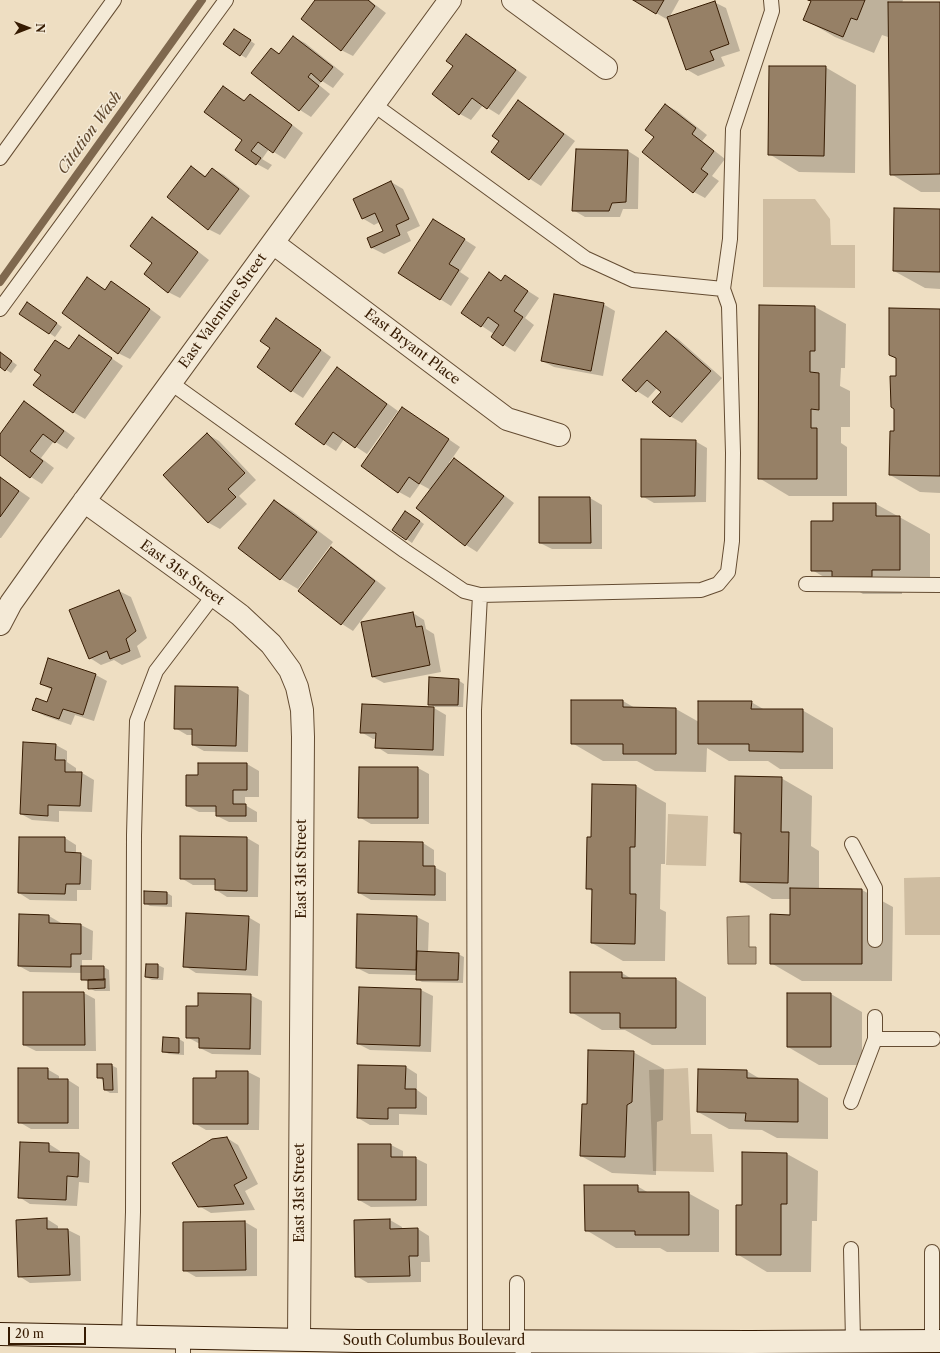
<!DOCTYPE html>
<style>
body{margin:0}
#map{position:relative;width:940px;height:1353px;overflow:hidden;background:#eedec2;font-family:"Libre Caslon Text",serif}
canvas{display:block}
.north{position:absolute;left:8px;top:8px;width:40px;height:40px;-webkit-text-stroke:3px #f4ead7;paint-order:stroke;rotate:90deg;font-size:11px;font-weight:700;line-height:16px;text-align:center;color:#361b02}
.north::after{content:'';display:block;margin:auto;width:14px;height:18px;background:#361b02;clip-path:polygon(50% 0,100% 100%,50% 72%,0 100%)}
.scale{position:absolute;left:8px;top:1327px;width:78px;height:18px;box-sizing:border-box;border:2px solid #361b02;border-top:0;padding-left:5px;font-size:12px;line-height:14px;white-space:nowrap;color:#361b02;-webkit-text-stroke:3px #f4ead7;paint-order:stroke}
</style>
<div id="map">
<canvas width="940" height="1353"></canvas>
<div class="north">N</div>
<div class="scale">20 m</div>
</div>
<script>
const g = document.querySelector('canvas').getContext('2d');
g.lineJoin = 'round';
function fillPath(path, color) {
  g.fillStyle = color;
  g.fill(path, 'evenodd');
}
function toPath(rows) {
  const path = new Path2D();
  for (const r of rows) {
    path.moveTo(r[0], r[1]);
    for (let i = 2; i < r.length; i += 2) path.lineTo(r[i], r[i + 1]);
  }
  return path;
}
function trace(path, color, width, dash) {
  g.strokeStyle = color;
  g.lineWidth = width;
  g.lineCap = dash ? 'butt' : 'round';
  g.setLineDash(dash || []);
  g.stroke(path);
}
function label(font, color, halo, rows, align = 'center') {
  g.font = font + ' "Libre Caslon Text",serif';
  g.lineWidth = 3;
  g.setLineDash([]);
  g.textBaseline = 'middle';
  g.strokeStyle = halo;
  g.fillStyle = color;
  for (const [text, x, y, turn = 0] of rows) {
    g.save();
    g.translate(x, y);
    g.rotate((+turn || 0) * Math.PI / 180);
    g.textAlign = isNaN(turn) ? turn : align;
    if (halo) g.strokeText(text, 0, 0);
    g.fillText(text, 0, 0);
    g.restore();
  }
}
fillPath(toPath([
 [763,199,815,199,830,219,831,245,855,245,855,288,763,287],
 [668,814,708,816,706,866,666,865],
 [940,877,940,935,905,935,904,878],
 [688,1068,691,1134,712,1134,714,1172,653,1171,649,1070]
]), '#cfbda1');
const water = toPath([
 [749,916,749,947,756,947,756,964,728,964,727,917,749,916]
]);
fillPath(water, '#af9c81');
trace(water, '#7f684e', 1);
fillPath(toPath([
 [316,0,369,0,386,13,353,56,341,50],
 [634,0,679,0,669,18,714,2,726,8,740,51,721,57,725,66,698,76,686,69,669,18,668,20],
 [808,0,903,0,902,3,940,3,940,192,921,192,891,174,890,33,888,37,882,35,874,53,835,37,804,19,812,2],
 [239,33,255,44,246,58,241,55],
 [467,35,478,42,527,77,499,115,483,105,471,120,460,114,454,65],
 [294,37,305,43,344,74,333,88,322,81,319,85,330,94,311,117,300,110,252,73,271,49,280,54],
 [825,67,856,85,855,173,799,172,769,154],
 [224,87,246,101,250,95,262,102,303,133,285,159,269,149,262,159,272,165,268,170,257,164,244,140],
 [518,102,530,108,575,141,541,186,530,179,493,152,501,141],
 [666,105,677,111,707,135,702,141,725,159,712,176,719,181,705,198,694,192,655,137],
 [628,151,639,158,638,209,623,209,620,217,585,217,573,210],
 [192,167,207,177,213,169,224,175,250,196,220,235,208,229],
 [391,182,403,189,420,226,407,232,411,241,384,254,372,248,368,239,384,232,380,222,374,225,362,218,354,199],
 [940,210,940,289,925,288,894,271],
 [152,218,164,225,209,260,180,298,168,292,154,263],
 [434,220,476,247,460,272,469,278,451,306,440,299],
 [489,274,502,281,506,277,539,298,525,318,534,325,515,352,504,345,494,334,462,313],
 [88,278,106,290,112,282,123,289,161,317,130,359,118,353],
 [603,304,615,311,603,376,554,367,542,361],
 [760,306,815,307,846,324,845,368,841,368,840,386,850,391,850,427,841,427,841,443,847,447,847,496,789,496,759,478],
 [33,307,62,327,55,337,21,313],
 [940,310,940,493,920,492,890,475,895,432,897,377,897,359,890,355],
 [276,320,288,326,331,357,303,398,292,391,271,348],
 [666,332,678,339,722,378,682,423,670,416,662,392,657,388,648,398,637,391,624,380],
 [80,337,123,366,85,419,73,412,42,374,56,341,70,350],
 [0,353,17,365,11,373,0,366],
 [337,369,348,375,398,411,367,454,344,439,336,451,325,444],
 [25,402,36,409,75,438,67,449,54,441,41,458,54,468,42,484,31,477,0,454,0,436],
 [403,408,460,447,449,463,451,464,454,459,466,466,514,503,477,552,466,545,418,508,431,490,420,484,410,498,399,492],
 [207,434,219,441,256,480,239,496,247,504,220,529,209,523,164,475],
 [695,441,707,448,706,502,654,503,642,496],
 [0,477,30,498,1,538,0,538],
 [540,498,590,498,602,505,602,549,552,549,540,543],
 [275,501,292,511,333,542,298,589,281,579,239,548],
 [834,504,876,504,930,534,930,587,902,587,902,594,863,594,853,588,843,588,812,570,834,522],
 [411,515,424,524,412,543,393,530],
 [331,549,343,555,386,588,353,631,342,624,299,591],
 [119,591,131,597,147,638,137,646,141,657,122,665,114,660,101,665,90,658,71,610],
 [413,613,424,620,426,629,434,634,441,672,384,683,373,677],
 [96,675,107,681,94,721,75,715,71,725,45,716,33,710,48,703,52,690,41,684],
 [458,680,464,684,463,707,435,707,429,704],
 [237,688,249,695,248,752,204,751,193,745,193,735,187,735,175,728],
 [572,701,623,701,635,708,676,709,699,722,751,702,765,710,802,710,833,728,833,769,780,769,768,761,729,761,707,748,706,772,655,771,637,761,603,761,572,743],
 [363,705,434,708,446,715,444,756,388,754,377,747,377,739,373,739,361,732],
 [56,745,67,751,67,762,76,768,76,773,82,773,94,780,92,812,59,811,59,822,32,820,21,814],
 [199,764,247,764,259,771,259,797,245,797,245,805,257,812,257,822,229,822,217,816,217,812,199,812,187,806,199,776],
 [418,768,429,774,429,824,371,824,359,817],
 [781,778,812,796,811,846,819,851,819,889,862,890,893,907,892,981,802,981,771,963,791,916,791,899,772,899,742,881,742,836,735,833],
 [636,786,666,803,665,864,661,864,660,909,666,912,665,961,623,961,592,943,593,892,587,888,592,838],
 [181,837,247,838,259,845,258,897,227,897,216,890,216,885,193,885,181,878],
 [65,838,76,845,76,853,80,854,92,860,91,890,77,890,77,901,30,900,19,893],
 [423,843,434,850,434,867,446,873,446,901,371,900,359,893],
 [167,893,172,896,172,907,150,906,145,903],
 [20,915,49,916,61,923,61,924,81,925,93,931,92,960,82,960,82,967,104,967,109,970,110,991,95,991,89,988,89,982,82,979,82,973,30,972,19,966],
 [358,915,417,917,429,923,428,953,458,954,464,957,463,983,422,982,417,979,417,975,369,974,357,968],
 [248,917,260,924,258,976,196,973,185,966],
 [147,965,158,965,164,968,163,980,152,980,146,977],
 [622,973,632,979,676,979,706,997,706,1045,652,1045,625,1030,602,1030,571,1012],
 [360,988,421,990,433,996,431,1052,370,1050,358,1044],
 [84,993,95,999,96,1051,36,1051,24,1045],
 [788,994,831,994,862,1012,862,1065,819,1065,788,1047],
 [250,995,262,1001,261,1055,212,1054,200,1048,200,1044,187,1037,199,1007],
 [179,1039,184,1042,184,1055,169,1054,163,1051],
 [633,1052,664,1069,663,1120,657,1122,656,1175,612,1173,581,1156,588,1105],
 [111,1065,117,1068,118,1093,110,1093,105,1090,104,1081,98,1077],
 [406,1067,417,1074,417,1090,427,1097,427,1115,399,1114,399,1125,370,1125,358,1118],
 [47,1069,59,1076,59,1080,68,1080,79,1087,79,1129,31,1129,19,1122],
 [747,1071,762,1080,798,1080,828,1098,828,1139,777,1138,762,1130,729,1129,698,1112],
 [217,1072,248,1072,260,1078,259,1130,206,1130,194,1123,217,1079],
 [227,1138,238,1145,258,1184,245,1191,255,1210,211,1213,199,1206],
 [49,1144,60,1151,60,1153,79,1154,90,1161,89,1183,79,1182,77,1206,30,1204,19,1197],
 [359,1145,391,1145,403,1151,403,1158,415,1158,427,1164,427,1206,371,1207,359,1200],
 [787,1154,818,1171,817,1221,812,1221,811,1272,767,1272,737,1254,743,1206],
 [637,1186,649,1193,688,1193,719,1210,719,1252,667,1252,660,1248,616,1248,586,1230],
 [47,1219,58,1226,58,1230,68,1230,80,1236,81,1281,30,1283,19,1276],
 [390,1220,402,1227,402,1229,418,1229,429,1236,430,1262,421,1262,421,1282,368,1283,356,1276],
 [245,1222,257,1229,257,1276,196,1277,184,1270,184,1223]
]), '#0003');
trace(toPath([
 [0,282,202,0]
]), '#7f684e', 8);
const building = toPath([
 [315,0,368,0,375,6,341,51,301,19,315,0],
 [633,0,664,0,656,14,633,0],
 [808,0,865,0,857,20,851,18,843,37,803,20,811,1,808,0],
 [715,1,729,44,710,51,714,60,686,70,667,17,715,1],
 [888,2,940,2,940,174,890,175,888,2],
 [234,29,251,40,240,56,223,44,234,29],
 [466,34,516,70,487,109,472,98,459,115,432,94,453,66,446,61,466,34],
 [293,36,333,67,321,82,311,73,308,77,319,86,299,111,251,73,271,48,279,54,293,36],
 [769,66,826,66,824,156,768,155,769,66],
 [223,86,244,101,250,94,292,125,273,153,258,142,251,151,261,158,256,165,235,150,242,140,204,112,223,86],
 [518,100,564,134,529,180,491,152,499,141,492,136,518,100],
 [665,104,696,128,692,134,714,151,701,169,708,174,693,193,642,152,654,137,645,130,665,104],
 [576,149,628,150,626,202,612,203,609,211,572,211,576,149],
 [191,166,205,177,212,168,239,189,208,230,167,197,191,166],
 [391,181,409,219,396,225,400,235,371,248,367,238,383,231,375,213,362,219,353,199,391,181],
 [894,208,940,209,940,272,893,271,894,208],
 [152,217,198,252,168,293,144,274,152,263,130,246,152,217],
 [433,219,465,239,449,264,459,270,440,300,398,273,433,219],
 [489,272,501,281,505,275,528,291,514,311,523,317,503,346,491,337,499,325,488,317,481,327,461,313,489,272],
 [87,277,105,290,111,281,150,309,118,354,62,313,87,277],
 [554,294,604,303,591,371,541,361,554,294],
 [27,302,57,323,49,334,19,314,27,302],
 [759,305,815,306,815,351,810,351,810,372,819,373,819,410,811,409,811,428,817,428,817,479,758,479,759,305],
 [889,308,940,309,940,476,889,475,890,431,894,431,894,409,891,407,890,376,896,376,896,358,889,355,889,308],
 [276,318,321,350,291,392,257,367,270,348,260,341,276,318],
 [666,331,711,371,670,417,652,402,661,392,647,380,636,392,622,380,666,331],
 [79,335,112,358,73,413,33,385,41,375,34,370,55,340,69,349,79,335],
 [0,352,12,361,5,371,0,367,0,352],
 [337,367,387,404,355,448,333,432,324,445,295,424,337,367],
 [24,401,64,431,55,443,43,434,30,451,43,461,30,478,0,455,0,434,24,401],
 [402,407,449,439,419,484,409,477,398,493,361,466,402,407],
 [207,433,245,473,228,489,236,497,208,523,163,475,207,433],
 [641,439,696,440,695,496,641,497,641,439],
 [454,458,504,496,465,546,416,508,454,458],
 [0,477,19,491,0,517,0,477],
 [539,497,590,497,591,543,539,543,539,497],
 [274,500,317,532,280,580,238,548,274,500],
 [833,503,876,503,876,516,900,516,900,570,872,570,872,577,832,577,832,571,811,571,811,521,833,521,833,503],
 [405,511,420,521,406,540,392,530,405,511],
 [331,547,375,581,341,625,298,591,331,547],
 [119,590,136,631,126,639,130,651,110,659,107,651,89,659,69,610,119,590],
 [413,612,416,627,422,626,430,665,372,677,361,622,413,612],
 [48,658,96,674,83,715,63,709,59,719,32,710,36,698,47,702,52,688,40,684,48,658],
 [429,677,459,679,458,705,428,705,429,677],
 [175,686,238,687,236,746,192,745,192,729,174,729,175,686],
 [571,700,623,700,623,707,676,708,676,754,623,754,623,744,571,744,571,700],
 [698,701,752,701,751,709,803,709,803,752,749,751,749,744,698,744,698,701],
 [362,704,434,707,433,750,375,748,376,733,360,733,362,704],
 [23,742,56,744,55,760,65,760,65,772,82,772,80,806,48,805,48,816,20,814,23,742],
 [198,763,247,763,247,790,233,790,233,804,246,804,246,816,216,816,216,806,186,806,186,775,198,775,198,763],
 [359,767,418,767,418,818,358,818,359,767],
 [735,776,782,777,781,832,789,832,788,883,740,882,741,833,734,833,735,776],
 [592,784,636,785,635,847,630,847,630,894,636,894,635,944,591,943,592,889,586,889,587,837,591,837,592,784],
 [180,836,247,837,247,891,215,890,215,879,180,879,180,836],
 [19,837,65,837,65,852,81,853,80,884,66,884,65,894,18,893,19,837],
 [359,841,423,842,423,866,435,866,435,895,358,893,359,841],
 [790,888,862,889,862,964,770,964,770,914,790,915,790,888],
 [144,891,167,892,167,904,144,904,144,891],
 [186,913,249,916,246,970,183,967,186,913],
 [19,914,49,915,49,923,81,924,81,954,71,954,71,967,18,966,19,914],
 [357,914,417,916,416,970,356,968,357,914],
 [417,951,459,953,458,980,416,980,417,951],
 [146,964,158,964,158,978,145,977,146,964],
 [81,966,104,966,104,980,81,980,81,966],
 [570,972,622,972,622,978,676,978,676,1028,620,1028,620,1013,570,1013,570,972],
 [105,979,105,988,88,989,88,980,105,979],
 [359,987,421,989,420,1046,357,1044,359,987],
 [23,992,84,992,85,1045,23,1045,23,992],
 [198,993,251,994,250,1049,199,1048,199,1038,186,1038,186,1006,198,1006,198,993],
 [787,993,831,993,831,1047,787,1047,787,993],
 [163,1037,179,1038,179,1053,162,1052,163,1037],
 [588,1050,634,1051,632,1102,627,1105,625,1157,580,1156,582,1104,587,1104,588,1050],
 [97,1064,112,1064,113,1090,104,1090,103,1078,97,1078,97,1064],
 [358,1065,406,1066,405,1089,416,1089,416,1108,388,1108,388,1119,357,1118,358,1065],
 [18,1068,48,1068,48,1079,68,1079,68,1123,18,1123,18,1068],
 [698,1069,747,1070,747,1078,798,1079,798,1122,745,1121,746,1113,697,1112,698,1069],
 [216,1071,248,1071,248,1124,193,1124,193,1078,216,1078,216,1071],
 [227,1137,247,1178,234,1185,244,1204,198,1207,172,1163,212,1139,227,1137],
 [20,1142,49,1143,49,1152,79,1153,78,1177,67,1176,66,1200,18,1198,20,1142],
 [358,1144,391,1144,391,1157,416,1157,416,1200,358,1200,358,1144],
 [742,1152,787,1153,787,1204,781,1204,781,1255,736,1255,736,1205,742,1205,742,1152],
 [584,1185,638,1185,638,1192,689,1192,689,1235,635,1235,635,1231,585,1231,584,1185],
 [47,1218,47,1229,68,1229,70,1275,18,1277,16,1220,47,1218],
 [390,1219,390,1229,418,1228,418,1256,409,1256,410,1276,355,1277,354,1220,390,1219],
 [245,1221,246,1270,183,1271,183,1222,245,1221]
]);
fillPath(building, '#968066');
trace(building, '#361b02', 1);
const lane = toPath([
 [0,158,114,0],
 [723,289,730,239,733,129,772,11,771,0],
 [0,309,226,0],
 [171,383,405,551,464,591,480,595,701,590,718,584,728,572,732,541,733,453,729,306,723,289,633,280,585,258,373,104],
 [806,584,940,585],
 [852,844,875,888,875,940],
 [875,1039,933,1039],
 [851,1102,875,1039,875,1017],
 [851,1249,853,1341],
 [932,1252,932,1340],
 [517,1283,517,1341,524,1353],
 [129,1336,133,1212,134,835,137,721,156,671,213,596],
 [183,1337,183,1353],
 [475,1341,474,710,480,595]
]);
const street = toPath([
 [513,0,606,68],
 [273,243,507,419,559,435],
 [84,501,196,582,240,615,271,644,290,670,297,687,302,710,303,737,299,1339],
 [0,624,11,603,50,548,450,0]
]);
const secondary = toPath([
 [0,1334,357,1341,752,1342,940,1341]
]);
trace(lane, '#644c32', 16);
trace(street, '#644c32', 24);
trace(secondary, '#361b02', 24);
trace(lane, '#f4ead7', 14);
trace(street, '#f4ead7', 22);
trace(secondary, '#f4ead7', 22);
label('14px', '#361b02', '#f4ead7', [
 ["East Valentine Street",223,311,-54],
 ["East Bryant Place",412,347,37],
 ["East 31st Street",182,573,36],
 ["East 31st Street",302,869,-90],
 ["East 31st Street",300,1193,-90],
 ["South Columbus Boulevard",434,1341]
]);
label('italic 15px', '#60482e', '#f4ead7', [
 ["Citation Wash",90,133,-54]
]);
</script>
